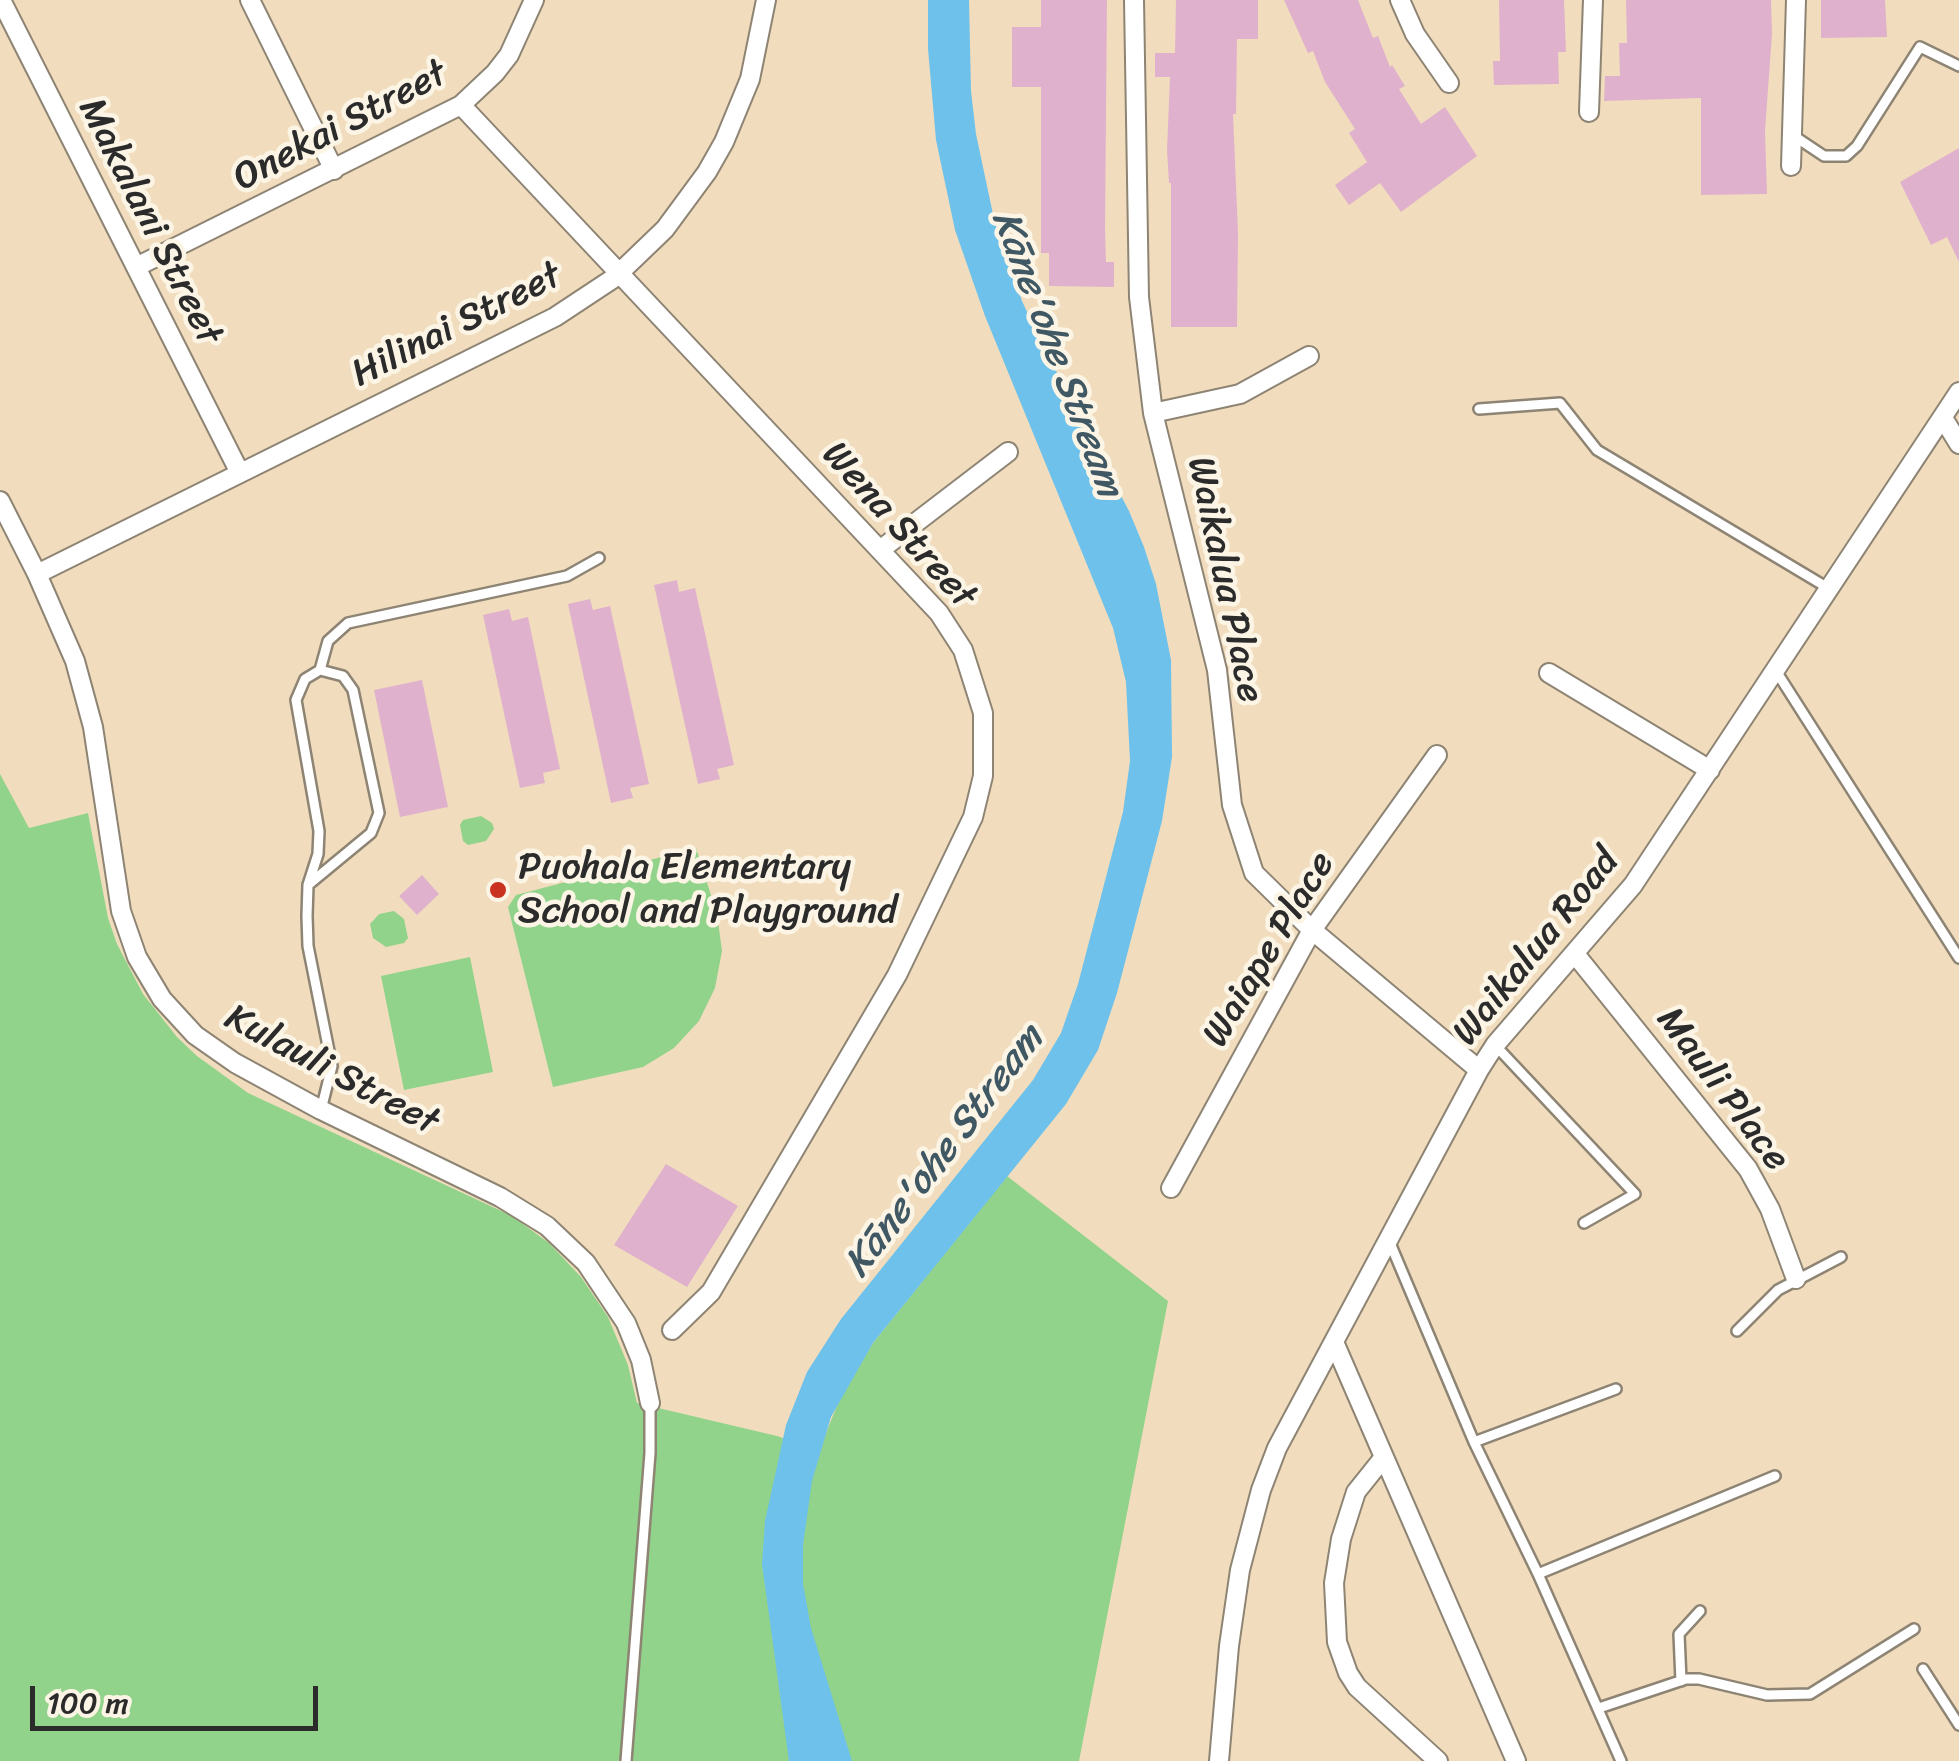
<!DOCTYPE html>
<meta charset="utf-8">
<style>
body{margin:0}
#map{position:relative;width:1959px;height:1761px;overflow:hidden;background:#f1ddbd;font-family:Sriracha,sans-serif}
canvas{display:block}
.scale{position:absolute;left:30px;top:1686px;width:288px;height:45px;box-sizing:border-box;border:5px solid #2b2b2b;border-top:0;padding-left:12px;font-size:30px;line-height:35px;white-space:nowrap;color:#2b2b2b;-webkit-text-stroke:8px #fcf5e5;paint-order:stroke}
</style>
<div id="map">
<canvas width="1959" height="1761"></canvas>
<div class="scale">100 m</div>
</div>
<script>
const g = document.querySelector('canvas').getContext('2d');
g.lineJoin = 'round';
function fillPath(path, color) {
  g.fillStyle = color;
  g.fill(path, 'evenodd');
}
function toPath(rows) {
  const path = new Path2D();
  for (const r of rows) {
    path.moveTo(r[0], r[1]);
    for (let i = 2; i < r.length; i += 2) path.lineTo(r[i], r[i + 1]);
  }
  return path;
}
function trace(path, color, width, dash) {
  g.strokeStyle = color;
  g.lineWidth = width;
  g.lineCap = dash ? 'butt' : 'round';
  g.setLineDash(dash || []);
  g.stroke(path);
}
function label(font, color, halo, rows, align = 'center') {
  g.font = font + ' Sriracha,sans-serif';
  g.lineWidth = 9;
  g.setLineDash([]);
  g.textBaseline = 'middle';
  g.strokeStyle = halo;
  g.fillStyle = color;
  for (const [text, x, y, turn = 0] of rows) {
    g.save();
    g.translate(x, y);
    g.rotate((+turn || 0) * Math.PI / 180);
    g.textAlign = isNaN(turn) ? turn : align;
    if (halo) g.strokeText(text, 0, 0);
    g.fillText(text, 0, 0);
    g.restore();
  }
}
fillPath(toPath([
 [0,774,29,828,88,813,108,918,117,944,143,994,177,1037,197,1056,248,1093,512,1216,549,1243,581,1277,608,1317,628,1365,637,1403,777,1436,819,1450,843,1391,873,1343,1007,1176,1168,1301,1079,1761,0,1761],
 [481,816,492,823,494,829,486,841,468,845,463,841,460,825,463,820],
 [696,848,717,914,722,951,715,988,699,1021,674,1048,643,1067,553,1087,508,907,516,895],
 [394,911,404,919,408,938,404,943,386,947,373,938,370,924,379,914],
 [470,957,493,1072,404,1090,381,976]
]), '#92d38b');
fillPath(toPath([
 [928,0,969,0,971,91,976,134,994,219,1022,301,1041,342,1129,511,1144,547,1156,584,1171,660,1172,757,1162,821,1117,993,1098,1050,1066,1104,873,1343,831,1417,812,1481,803,1545,803,1584,811,1628,852,1761,789,1761,762,1564,765,1521,786,1425,807,1372,841,1319,1033,1080,1061,1033,1078,984,1123,812,1130,761,1126,682,1113,628,985,316,955,230,936,140,928,49]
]), '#6ec1ea');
fillPath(toPath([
 [1041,0,1107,0,1105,229,1106,262,1114,262,1114,287,1049,286,1049,253,1041,253,1041,87,1012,87,1012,27,1041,27],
 [1176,0,1258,0,1258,39,1237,39,1236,114,1233,114,1238,233,1237,327,1171,327,1171,183,1169,183,1167,150,1170,77,1155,77,1155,53,1175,53],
 [1284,0,1358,0,1373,38,1378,36,1390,67,1392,65,1405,86,1399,89,1421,124,1445,107,1477,156,1401,212,1380,183,1349,205,1335,185,1367,162,1349,133,1355,129,1325,82,1313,51,1308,53],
 [1499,0,1564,0,1566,52,1558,52,1559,84,1494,85,1493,61,1500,61],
 [1626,0,1771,0,1772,34,1765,131,1767,194,1701,195,1701,98,1604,101,1605,76,1620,76,1619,43,1627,43],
 [1821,0,1885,0,1887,37,1821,38],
 [1959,148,1959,262,1947,237,1931,245,1900,182],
 [677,580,679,592,695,588,734,765,717,769,720,779,698,784,654,585],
 [590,599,593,610,610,606,649,784,630,788,633,798,611,803,568,604],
 [509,609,512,621,528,617,560,769,543,773,545,783,520,788,483,615],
 [422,680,448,807,400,817,374,690],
 [422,875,439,894,417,915,399,896],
 [666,1164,738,1206,687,1287,614,1245]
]), '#e0b1cc');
const lane = toPath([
 [1794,136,1824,156,1846,156,1857,146,1920,47,1959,66],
 [1479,409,1560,403,1597,450,1828,588],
 [320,670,328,641,348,623,567,576,599,558],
 [1776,671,1959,958],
 [308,885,371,833,379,813,353,690,343,676,320,670,305,679,296,700,319,831,318,854,308,885,307,916,308,946,332,1066,321,1110],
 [1495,1045,1635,1194,1584,1223],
 [1390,1243,1474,1442,1538,1574,1621,1761],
 [1737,1331,1778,1290,1841,1257],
 [1474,1442,1616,1389],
 [1538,1574,1775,1476],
 [1923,1669,1959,1725],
 [1681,1681,1679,1634,1700,1611],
 [1599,1708,1686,1679,1699,1679,1767,1695,1810,1694,1914,1629],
 [626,1761,650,1453,650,1403]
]);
const street = toPath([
 [1,0,240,473],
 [250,0,334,170],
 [1134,0,1139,297,1153,413,1217,670,1232,805,1254,873,1312,930,1479,1070],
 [1400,0,1415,34,1449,83],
 [461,105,939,613,963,650,983,713,983,776,973,817,897,975,711,1292,672,1330],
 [1589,112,1593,0],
 [1791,166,1796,0],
 [136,267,461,105,495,73,509,55,534,0],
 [1153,413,1240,394,1309,356],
 [1943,418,1959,444],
 [0,501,37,574,75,661,93,727,121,911,137,957,162,999,195,1035,235,1063,321,1110,500,1197,547,1226,586,1263,626,1323,641,1360,650,1403],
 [880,550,1008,452],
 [37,574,555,317,614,278,665,229,707,172,724,142,750,79,766,0],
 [1549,673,1710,770],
 [1575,954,1748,1169,1770,1209,1796,1279],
 [1171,1188,1312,930,1437,755],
 [1334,1342,1384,1457,1356,1492,1341,1539,1334,1583,1337,1642,1348,1673,1357,1687,1438,1761],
 [1384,1457,1516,1761],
 [1219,1761,1229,1646,1240,1570,1261,1490,1277,1448,1479,1070,1495,1045,1633,885,1959,392]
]);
trace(lane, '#8e8474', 14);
trace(street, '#8e8474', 22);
trace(lane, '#fff', 9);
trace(street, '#fff', 18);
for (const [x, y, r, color] of [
 [498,890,10,"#c8321e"]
]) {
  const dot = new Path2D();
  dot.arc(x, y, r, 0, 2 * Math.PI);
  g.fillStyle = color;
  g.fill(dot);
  trace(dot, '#fcf5e5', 4);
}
label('38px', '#2b2b2b', '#fcf5e5', [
 ["Onekai Street",341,127,-28],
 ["Makalani Street",149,222,63],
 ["Hilinai Street",457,326,-27],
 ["Wena Street",898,526,48],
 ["Waikalua Place",1224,580,78],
 ["Waikalua Road",1537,948,-51],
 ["Waiape Place",1270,950,-59],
 ["Kulauli Street",331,1071,28],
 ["Mauli Place",1722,1090,53]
]);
label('38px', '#2b2b2b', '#fcf5e5', [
 ["Puohala Elementary",518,868],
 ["School and Playground",518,912]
], 'left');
label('italic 40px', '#3f5864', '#fcf5e5', [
 ["Kāne'ohe Stream",1056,354,69],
 ["Kāne'ohe Stream",945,1152,-53]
]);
</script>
